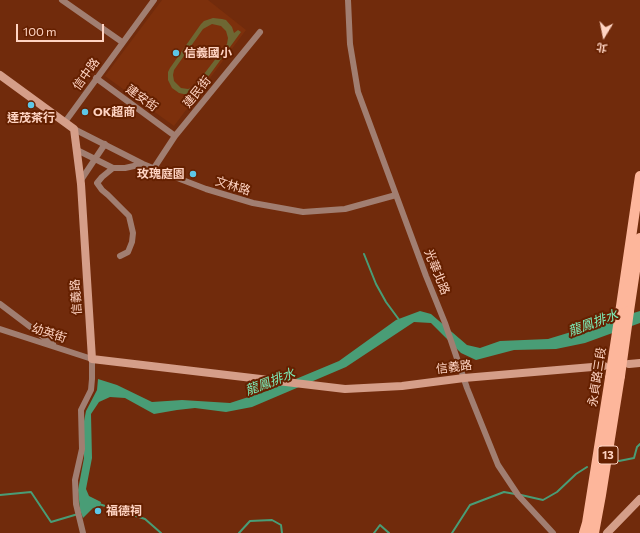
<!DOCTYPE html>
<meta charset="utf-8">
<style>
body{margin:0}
#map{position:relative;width:640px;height:533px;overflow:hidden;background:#712b0c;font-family:Commissioner,"Noto Sans TC",sans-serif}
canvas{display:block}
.north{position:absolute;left:584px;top:16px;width:40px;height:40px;-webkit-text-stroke:3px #652000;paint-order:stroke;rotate:190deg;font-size:11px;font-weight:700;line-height:16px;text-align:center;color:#ffd4c3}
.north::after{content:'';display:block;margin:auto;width:14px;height:18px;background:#ffd4c3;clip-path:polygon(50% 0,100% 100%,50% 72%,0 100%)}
.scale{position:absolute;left:16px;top:24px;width:88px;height:18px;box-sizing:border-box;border:2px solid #ffd4c3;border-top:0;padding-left:5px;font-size:12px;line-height:14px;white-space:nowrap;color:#ffd4c3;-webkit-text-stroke:3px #652000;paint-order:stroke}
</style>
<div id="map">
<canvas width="640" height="533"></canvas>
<div class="north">北</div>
<div class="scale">100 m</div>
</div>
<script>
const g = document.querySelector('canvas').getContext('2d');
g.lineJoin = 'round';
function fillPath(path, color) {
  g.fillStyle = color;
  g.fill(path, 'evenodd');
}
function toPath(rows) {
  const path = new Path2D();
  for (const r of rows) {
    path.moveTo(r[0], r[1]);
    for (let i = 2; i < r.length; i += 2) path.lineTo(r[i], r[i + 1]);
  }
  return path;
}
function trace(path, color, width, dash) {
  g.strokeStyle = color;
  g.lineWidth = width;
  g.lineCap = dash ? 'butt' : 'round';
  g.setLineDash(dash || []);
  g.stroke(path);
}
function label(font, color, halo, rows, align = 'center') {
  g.font = font + ' Commissioner,"Noto Sans TC",sans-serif';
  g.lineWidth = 4;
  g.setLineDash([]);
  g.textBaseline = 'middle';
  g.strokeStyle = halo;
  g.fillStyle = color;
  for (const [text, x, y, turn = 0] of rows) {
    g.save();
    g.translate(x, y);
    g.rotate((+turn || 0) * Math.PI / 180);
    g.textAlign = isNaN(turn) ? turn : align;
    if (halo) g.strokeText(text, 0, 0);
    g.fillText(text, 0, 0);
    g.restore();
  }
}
fillPath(toPath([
 [162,0,208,0,246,30,174,126,105,76]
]), '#7d300c');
fillPath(toPath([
 [213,18,222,19,226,20,232,27,234,33,238,30,241,32,186,107,182,104,188,95,179,93,172,88,168,80,168,72,170,68,201,24,204,21],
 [212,24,221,26,226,31,228,38,227,44,194,87,188,89,181,88,174,81,173,75,174,70,203,29]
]), '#6e6733');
fillPath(toPath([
 [420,311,431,314,467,345,480,348,500,341,548,339,640,311,640,323,585,343,556,349,514,350,476,360,461,353,431,323,414,322,346,367,252,407,226,412,195,408,177,410,154,414,125,398,110,397,99,402,91,414,92,458,86,489,89,496,101,502,100,506,93,508,83,518,80,510,78,490,84,458,84,421,86,411,97,390,98,379,117,385,152,402,182,400,230,403,267,391,339,361,396,320]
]), '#499d76');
trace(toPath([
 [364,254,376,284,386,302,400,321],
 [619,461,634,458,637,447,640,444],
 [0,495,31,492,51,522,78,514],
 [521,495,543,500,557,492,576,474,587,467],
 [99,504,145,519,161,533],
 [239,533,250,521,272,520,281,525,282,533],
 [374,533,380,525,389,533],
 [452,533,470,505,504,492,515,494]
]), '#499d76', 2);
trace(toPath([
 [62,0,122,42],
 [348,0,350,44,358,92,426,276,445,323,467,388,498,465,518,495,553,533],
 [96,78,175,136],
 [65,122,154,0],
 [74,129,143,164,180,179,206,189,253,203,303,212,345,209,396,195],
 [77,150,113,168,125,168,143,164],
 [113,168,102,177,97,183,102,190,108,195,129,216,133,233,132,242,128,252,120,256],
 [154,168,175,136,260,32],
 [81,180,105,144],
 [0,304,53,344],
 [0,329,92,359,92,379,91,390,81,410,82,449,75,480,76,504,83,533]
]), '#a17e71', 6);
trace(toPath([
 [0,75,74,129,81,184,92,359,345,389,402,386,464,378,604,366],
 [629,364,640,363],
 [607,533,640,499]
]), '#d59e89', 8);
trace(toPath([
 [629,311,640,238],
 [620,313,640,176],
 [584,533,587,523,610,378],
 [594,533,601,495,620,376]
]), '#fdb69b', 10);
trace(toPath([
 [620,376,629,311],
 [610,378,620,313]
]), '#fdb69b', 10);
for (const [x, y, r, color] of [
 [176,53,4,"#5dc7e8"],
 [31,105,4,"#5dc7e8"],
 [85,112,4,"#5dc7e8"],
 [193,174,4,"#5dc7e8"],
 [98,511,4,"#5dc7e8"]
]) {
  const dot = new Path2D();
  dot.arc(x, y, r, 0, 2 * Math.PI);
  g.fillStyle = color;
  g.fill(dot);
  trace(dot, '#652000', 1.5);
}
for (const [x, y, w] of [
 [608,455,20]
]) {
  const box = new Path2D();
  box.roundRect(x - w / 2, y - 9, w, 18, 3);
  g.fillStyle = '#652000';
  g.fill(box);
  trace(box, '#ffd4c3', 1);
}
label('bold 11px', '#ffd4c3', null, [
 ["13",608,455]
]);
label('bold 12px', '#ffd4c3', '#652000', [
 ["信義國小",184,53],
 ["OK超商",93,112],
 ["達茂茶行",31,118,"center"],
 ["玫瑰庭園",185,174,"right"],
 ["福德祠",106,511]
], 'left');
label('12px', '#ffd4c3', '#652000', [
 ["信中路",86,74,-54],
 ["建民街",197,92,-51],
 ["建安街",142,98,36],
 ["文林路",233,186,17],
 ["光華北路",437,272,68],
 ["信義路",76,297,-94],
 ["幼英街",49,333,18],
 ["信義路",454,367,-7],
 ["永貞路三段",597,377,-81]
]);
label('italic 13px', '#7df0ba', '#652000', [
 ["龍鳳排水",593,323,-20],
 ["龍鳳排水",270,382,-21]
]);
</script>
